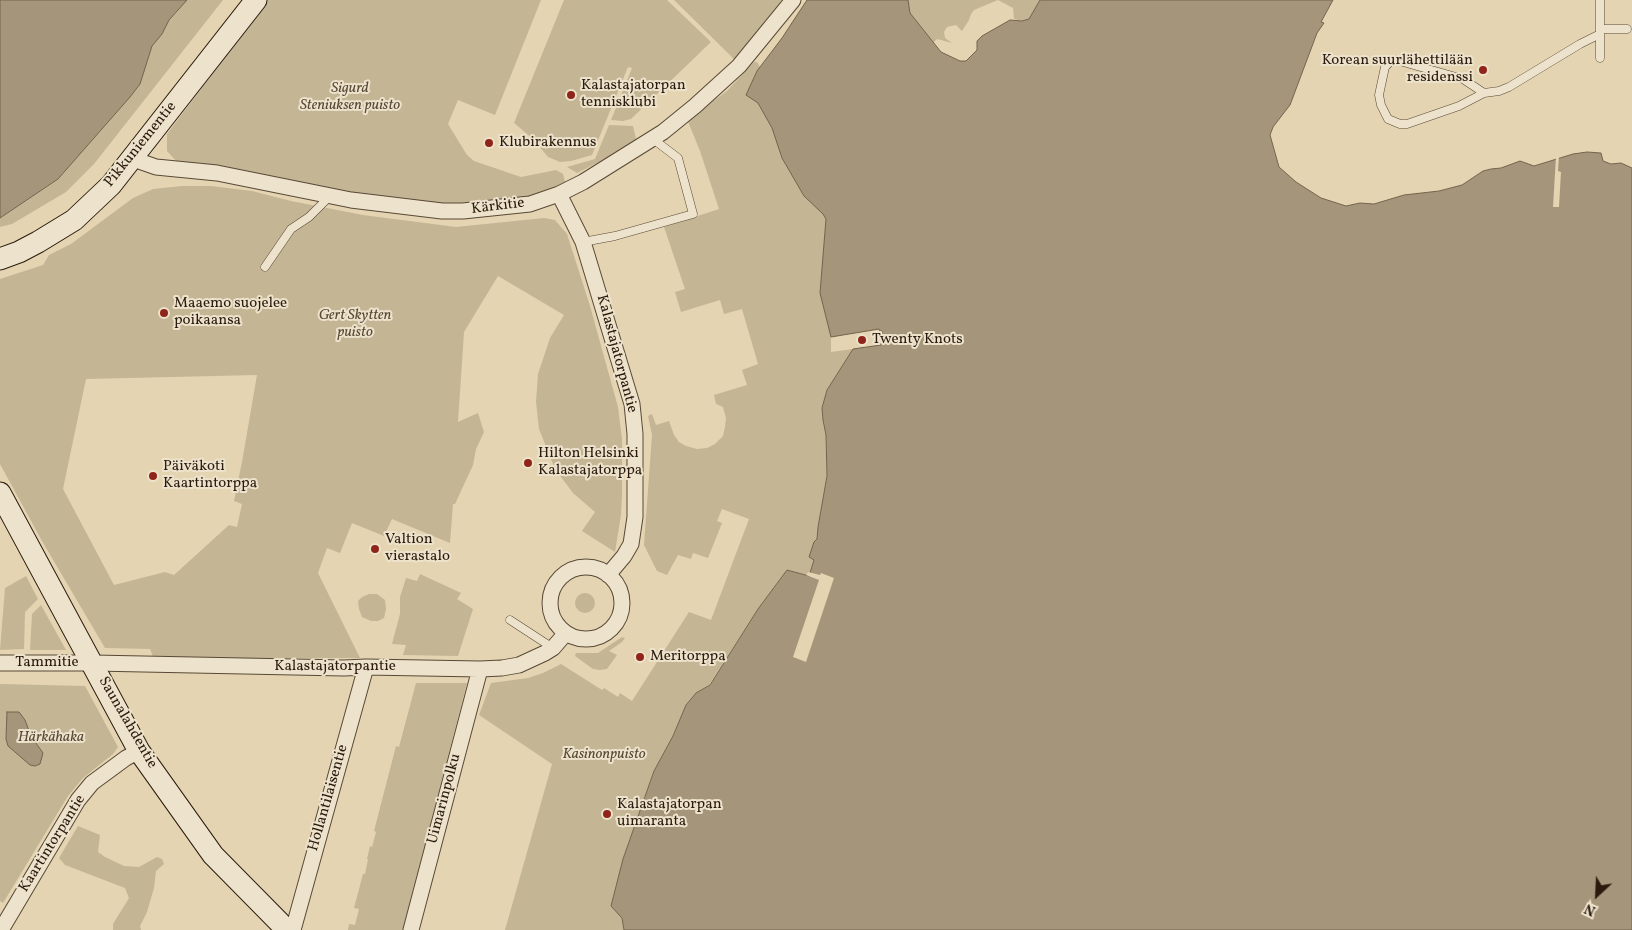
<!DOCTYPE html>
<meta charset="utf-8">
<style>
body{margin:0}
#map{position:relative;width:1632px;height:930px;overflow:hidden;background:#e4d4b1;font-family:Vollkorn,serif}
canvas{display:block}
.north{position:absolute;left:1572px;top:870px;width:50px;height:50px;-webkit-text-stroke:4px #ede3cc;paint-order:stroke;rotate:205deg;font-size:14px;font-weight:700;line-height:20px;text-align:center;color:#2a1b0e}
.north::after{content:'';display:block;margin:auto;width:18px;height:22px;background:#2a1b0e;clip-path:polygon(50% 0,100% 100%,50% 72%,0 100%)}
</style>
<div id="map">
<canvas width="1632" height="930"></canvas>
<div class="north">N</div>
</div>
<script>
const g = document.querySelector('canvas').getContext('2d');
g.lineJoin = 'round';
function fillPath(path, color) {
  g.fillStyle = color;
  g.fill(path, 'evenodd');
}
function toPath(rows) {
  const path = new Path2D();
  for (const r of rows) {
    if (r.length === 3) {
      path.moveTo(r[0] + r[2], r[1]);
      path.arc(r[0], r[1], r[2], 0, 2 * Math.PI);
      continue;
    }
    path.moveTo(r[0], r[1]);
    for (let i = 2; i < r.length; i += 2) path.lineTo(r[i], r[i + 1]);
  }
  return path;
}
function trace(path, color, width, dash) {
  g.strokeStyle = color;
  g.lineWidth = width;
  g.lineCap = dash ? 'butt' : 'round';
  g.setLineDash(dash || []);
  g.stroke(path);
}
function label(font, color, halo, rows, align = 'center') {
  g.font = font + ' Vollkorn,serif';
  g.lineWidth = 4;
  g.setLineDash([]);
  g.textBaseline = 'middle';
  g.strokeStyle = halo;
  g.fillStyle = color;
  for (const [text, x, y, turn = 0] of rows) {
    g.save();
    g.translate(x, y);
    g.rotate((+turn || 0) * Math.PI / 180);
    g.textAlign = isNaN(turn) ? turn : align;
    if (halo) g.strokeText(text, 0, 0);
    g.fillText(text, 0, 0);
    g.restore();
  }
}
fillPath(toPath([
 [164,0,223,0,94,164,66,192,12,224,0,227,0,218,58,179],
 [268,0,541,0,495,115,458,100,448,124,467,155,474,161,521,177,556,170,563,174,565,182,535,196,471,207,354,198,177,162,167,151,167,134],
 [564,0,667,0,711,42,631,119,623,121,611,120,632,68,628,67,592,155,571,161,560,162,548,157,533,139,514,123],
 [674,0,787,0,739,64],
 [807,0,878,248,880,331,879,329,831,337,831,352,853,349,827,390,822,408,823,420,826,435,827,476,818,527,817,539,809,558,814,559,809,576,787,570,758,609,709,685,696,693,686,705,673,736,654,771,623,859,622,918,624,930,505,930,552,764,479,715,491,683,528,678,543,673,561,664,602,690,604,688,618,697,620,693,632,701,689,612,711,620,749,519,722,509,717,521,722,523,708,558,693,553,691,559,678,555,667,575,657,571,644,545,652,435,648,416,652,414,656,425,669,421,674,435,679,442,686,446,697,449,707,448,715,444,723,436,725,427,726,418,723,407,716,404,714,395,747,385,742,370,758,364,742,309,724,314,720,300,681,312,675,292,685,289,664,227,719,209,700,151,687,119,727,91,754,62,757,62,760,67,782,38],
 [885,0,1040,0,1029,19,1022,21,1014,19,1013,8,998,0,974,10,971,14,969,20,962,31,956,25,947,27,944,32,945,38,952,43,937,39,933,43,941,53,954,58,953,73],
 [609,125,633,126,637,143,577,173,567,167,595,159],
 [182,186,211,186,252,191,291,201,363,215,456,227,544,218,555,220,567,234,590,306,618,407,622,439,622,495,621,515,615,552,582,531,595,512,573,493,555,469,539,429,536,402,538,374,550,338,564,315,498,276,464,332,458,422,478,413,484,432,476,449,473,465,455,504,453,504,450,543,392,519,384,536,352,523,340,553,327,548,318,573,360,658,154,659,150,649,105,648,42,541,0,464,0,279,43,265,49,255,71,244,133,198,153,189],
 [257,375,242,462,234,501,242,504,237,527,229,525,174,575,165,572,114,585,63,489,86,379],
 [420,574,461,593,457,599,473,609,458,656,403,655,406,645,392,644,400,614,400,597,406,578,417,581],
 [26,576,38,599,25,612,24,649,0,650,5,588],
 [585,603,10],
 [369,594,377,594,385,600,386,609,384,618,378,621,371,621,362,617,359,609,358,601,362,597],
 [41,605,66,650,30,650,32,614],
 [622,637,625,638,622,642,609,651,617,655,607,669,600,670,593,669,575,656,576,653,598,653],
 [416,683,467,683,403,930,348,930,349,924,355,925,359,909,354,908,363,874,365,874,368,859,367,859,370,846,372,847,376,832,374,831,396,746,399,747],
 [0,684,85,686,118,747,113,754,83,778,68,796,3,903,0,901],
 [78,826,100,835,98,852,105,857,124,866,139,867,157,857,162,859,164,864,156,871,154,888,147,912,140,926,141,930,113,930,113,924,129,898,125,888,65,865,59,858]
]), '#c4b595');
const water = toPath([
 [0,0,187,0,169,20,162,34,152,46,140,84,130,97,58,179,0,218,0,0],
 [807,0,908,0,910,13,941,52,960,61,966,61,977,50,977,41,982,36,1010,20,1022,21,1029,19,1040,0,1333,0,1321,22,1324,23,1317,33,1290,105,1273,127,1270,135,1279,167,1296,182,1321,198,1346,206,1360,203,1374,204,1404,195,1439,191,1462,185,1483,171,1491,169,1501,168,1520,161,1534,166,1573,154,1587,152,1601,153,1603,161,1611,164,1621,163,1632,168,1632,930,624,930,622,918,611,906,623,859,654,771,673,736,686,705,696,693,710,685,758,609,787,570,809,576,814,560,809,557,814,542,817,539,818,527,827,476,826,435,823,420,822,408,827,390,853,349,881,345,881,343,884,342,882,331,880,331,879,329,831,337,820,293,826,219,823,214,804,196,782,158,772,128,758,103,746,95,757,71,782,38,807,0],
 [7,712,19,712,25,720,31,736,43,753,40,764,35,766,30,765,8,746,6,739,7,712]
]);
fillPath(water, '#a5957a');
trace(water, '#74644f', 1);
fillPath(toPath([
 [1556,156,1559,156,1558,171,1561,172,1559,207,1553,207],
 [808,572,820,575,821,573,834,578,806,662,793,657,819,580,806,575]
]), '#e4d4b1');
const lane = toPath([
 [1600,0,1600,58],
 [1600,29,1627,29],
 [1484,93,1463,79,1396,60,1390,62,1385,67,1379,95,1381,105,1388,119,1400,124,1407,124,1459,106,1484,93,1499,91,1509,87,1580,44,1600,34],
 [583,242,615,236,693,214,678,158,653,139],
 [265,267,291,229,309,217,330,196],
 [510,620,553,648]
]);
const street = toPath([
 [133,159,156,167,217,173,351,200,442,211,463,211,530,204,559,194,583,182,663,132,695,106,739,66,793,0],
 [559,194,583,242,632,404,635,434,635,517,631,544,624,556,608,575],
 [586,603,36],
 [0,663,93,663,344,668,366,667,480,669,502,668,519,665,545,653,553,648,566,633],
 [1,930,78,800,92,783,126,758,139,751],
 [293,930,366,667],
 [411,930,480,669]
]);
const secondary = toPath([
 [0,259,19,252,38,242,74,220,111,185,256,0],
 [0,493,139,751,213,855,287,930]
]);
trace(lane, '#584937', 9);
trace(street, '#584937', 17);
trace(secondary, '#2a1b0e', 23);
trace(lane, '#ede3cc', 8);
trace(street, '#ede3cc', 15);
trace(secondary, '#ede3cc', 21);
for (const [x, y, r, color] of [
 [1483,70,5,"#8f2418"],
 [571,95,5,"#8f2418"],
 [489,143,5,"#8f2418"],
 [164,313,5,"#8f2418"],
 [862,340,5,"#8f2418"],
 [528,463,5,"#8f2418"],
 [153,476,5,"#8f2418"],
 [375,549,5,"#8f2418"],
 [640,657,5,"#8f2418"],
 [607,814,5,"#8f2418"]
]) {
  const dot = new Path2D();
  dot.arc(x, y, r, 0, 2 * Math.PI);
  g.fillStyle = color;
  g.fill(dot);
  trace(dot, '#ede3cc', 2);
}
label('15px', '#2a1b0e', '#ede3cc', [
 ["Korean suurlähettilään",1473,61,"right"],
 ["residenssi",1473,78,"right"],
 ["Kalastajatorpan",581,86],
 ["tennisklubi",581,103],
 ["Klubirakennus",499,143],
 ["Maaemo suojelee",174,304],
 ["poikaansa",174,321],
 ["Twenty Knots",872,340],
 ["Hilton Helsinki",538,454],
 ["Kalastajatorppa",538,471],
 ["Päiväkoti",163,467],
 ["Kaartintorppa",163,484],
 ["Valtion",385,540],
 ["vierastalo",385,557],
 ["Meritorppa",650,657],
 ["Kalastajatorpan",617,805],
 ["uimaranta",617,822]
], 'left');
label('italic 15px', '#584936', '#ede3cc', [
 ["Sigurd",350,89],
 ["Steniuksen puisto",350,106],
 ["Gert Skytten",355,316],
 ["puisto",355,333],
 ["Härkähaka",51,738],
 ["Kasinonpuisto",604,755]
]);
label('15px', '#2a1b0e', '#ede3cc', [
 ["Pikkuniementie",141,145,-51],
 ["Kärkitie",498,207,-7],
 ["Kalastajatorpantie",616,354,75],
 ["Tammitie",47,663],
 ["Kalastajatorpantie",335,667],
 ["Saunalahdentie",127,723,60],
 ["Hollantilaisentie",329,798,-74],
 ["Uimarinpolku",445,799,-75],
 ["Kaartintorpantie",53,844,-58]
]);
</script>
